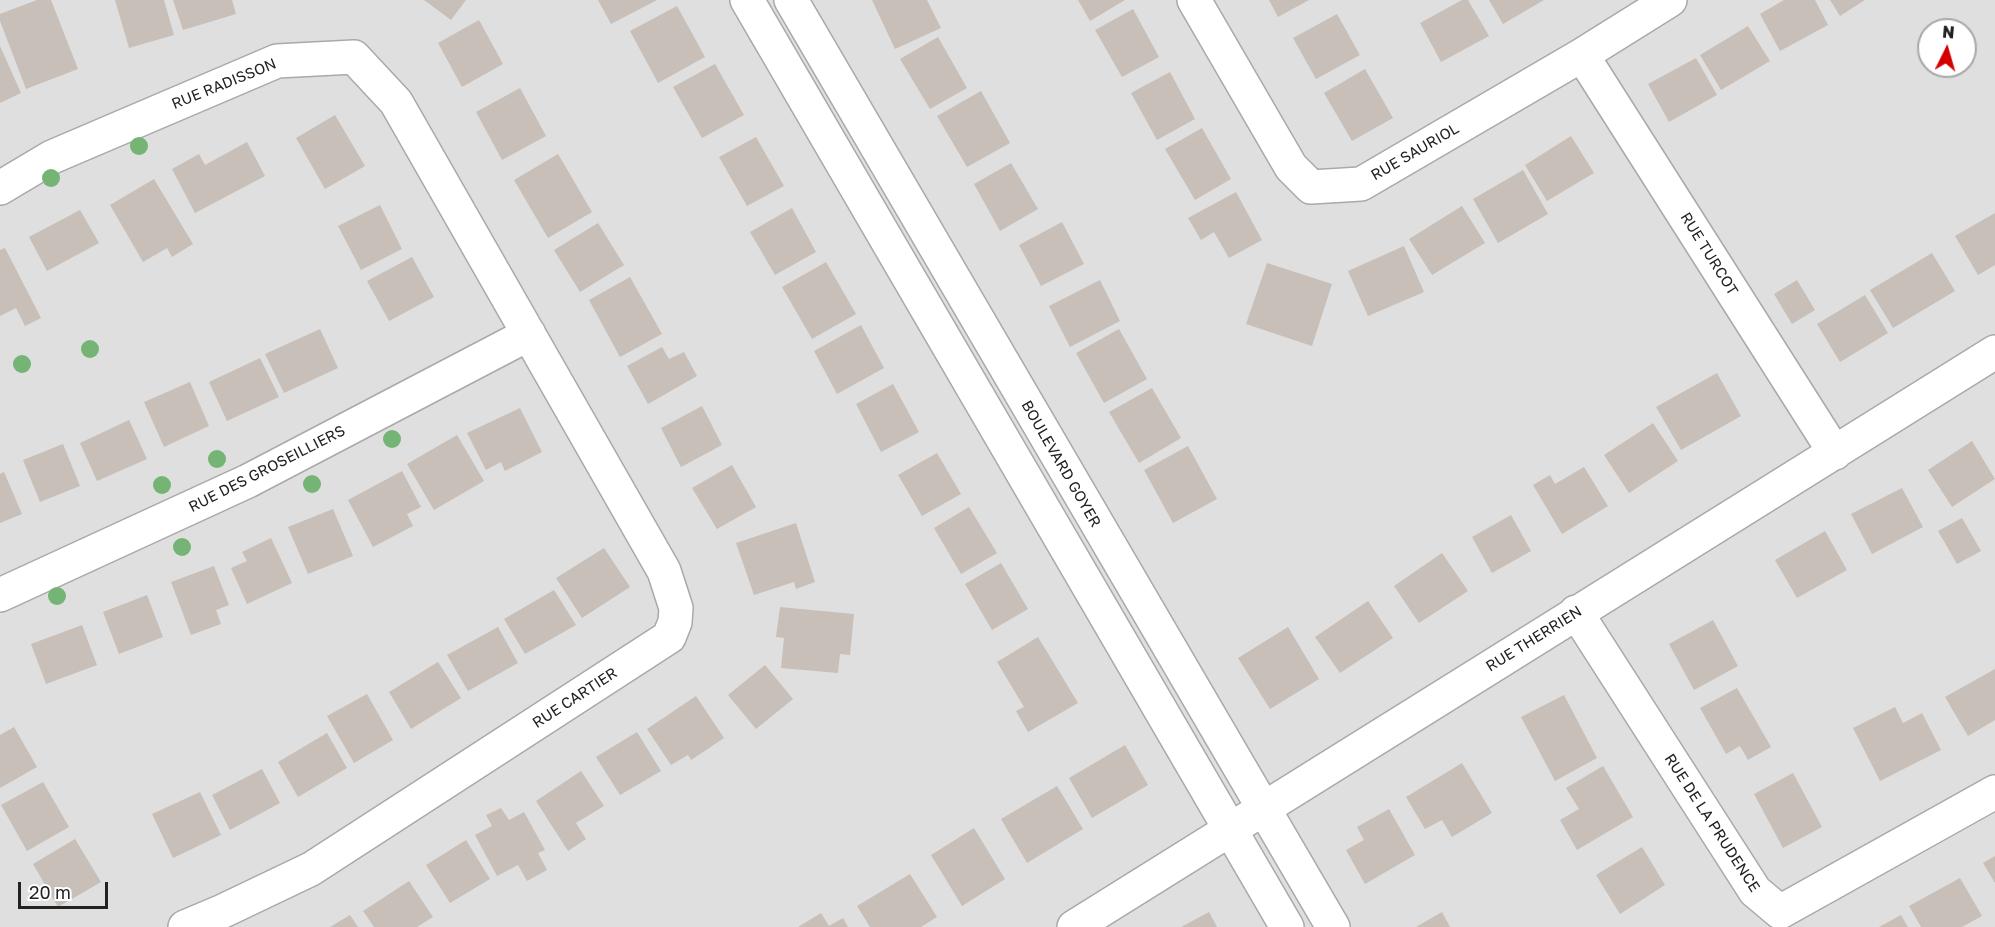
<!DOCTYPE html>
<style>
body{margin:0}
#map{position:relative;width:1995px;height:927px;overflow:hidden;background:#f2efe9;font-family:"Golos Text",sans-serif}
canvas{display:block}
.north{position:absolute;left:1917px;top:18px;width:60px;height:60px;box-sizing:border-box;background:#fff;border:2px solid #a7a7a7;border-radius:50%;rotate:5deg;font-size:16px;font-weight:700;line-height:24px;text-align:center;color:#222}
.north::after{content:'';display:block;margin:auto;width:21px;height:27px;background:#d40000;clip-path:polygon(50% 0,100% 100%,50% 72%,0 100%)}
.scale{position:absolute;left:18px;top:882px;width:90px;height:27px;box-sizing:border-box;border:3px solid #222;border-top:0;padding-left:8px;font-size:18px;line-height:21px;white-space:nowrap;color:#222;-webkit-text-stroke:4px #fff;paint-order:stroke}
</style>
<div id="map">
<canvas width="1995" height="927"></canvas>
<div class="north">N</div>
<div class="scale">20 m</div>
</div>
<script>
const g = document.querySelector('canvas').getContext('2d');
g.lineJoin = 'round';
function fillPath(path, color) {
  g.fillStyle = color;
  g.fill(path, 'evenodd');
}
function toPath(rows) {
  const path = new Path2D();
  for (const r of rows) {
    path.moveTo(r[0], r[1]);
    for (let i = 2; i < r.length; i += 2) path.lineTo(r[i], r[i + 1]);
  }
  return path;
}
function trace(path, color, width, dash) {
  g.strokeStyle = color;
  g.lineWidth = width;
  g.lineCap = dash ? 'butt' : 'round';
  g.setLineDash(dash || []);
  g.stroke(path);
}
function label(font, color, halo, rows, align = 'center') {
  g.font = font + ' "Golos Text",sans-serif';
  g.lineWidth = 5;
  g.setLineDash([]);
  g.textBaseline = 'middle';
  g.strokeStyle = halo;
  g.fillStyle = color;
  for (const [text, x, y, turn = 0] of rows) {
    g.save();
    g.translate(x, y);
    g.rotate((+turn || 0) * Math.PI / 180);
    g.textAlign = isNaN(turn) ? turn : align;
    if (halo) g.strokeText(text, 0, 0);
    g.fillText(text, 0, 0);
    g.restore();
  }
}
fillPath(toPath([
 [0,0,1995,0,1995,927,0,927],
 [1929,30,1965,30,1965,66,1929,66]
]), '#e0dfdf');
fillPath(toPath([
 [37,0,51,0,78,69,26,89,0,21,0,14],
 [115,0,164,0,174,35,129,48],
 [173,0,232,0,236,14,183,30],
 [424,0,466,0,451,20],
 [598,0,657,0,611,24],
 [872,0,927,0,941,28,895,49],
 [1078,0,1125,0,1090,21],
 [1269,0,1309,0,1278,17],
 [1462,0,1468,0,1489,36,1441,62,1420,23],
 [1489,0,1544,0,1503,24],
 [1784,0,1815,0,1828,25,1780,51,1760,14],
 [1830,0,1865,0,1840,16],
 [677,6,705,57,658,83,630,31],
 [1133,9,1159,57,1122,77,1095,30],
 [1337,14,1360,55,1316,79,1293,38],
 [479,20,503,64,462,87,438,43],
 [1748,26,1770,61,1721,90,1700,55],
 [938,37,967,88,930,109,900,59],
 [0,46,21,93,0,103],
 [1696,58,1717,95,1669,122,1648,84],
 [715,64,744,115,702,138,673,87],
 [1365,69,1393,118,1352,141,1324,93],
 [1170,72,1195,119,1157,140,1131,93],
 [520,88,546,136,502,160,476,112],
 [981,91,1010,143,967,167,937,116],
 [335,115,365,166,325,189,296,138],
 [1202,128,1231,179,1195,200,1165,149],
 [1571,136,1594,173,1547,201,1525,165],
 [756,137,784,186,747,206,719,157],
 [247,142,265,176,195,213,172,169,199,154,205,165],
 [558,154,592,212,548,238,514,180],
 [1011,163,1038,209,1000,231,974,184],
 [1523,170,1548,214,1498,243,1473,199],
 [154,179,193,244,172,257,167,248,143,262,110,205],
 [1236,192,1262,240,1229,258,1214,232,1201,240,1188,218],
 [380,205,402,249,361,270,338,226],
 [1462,206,1485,243,1432,275,1409,239],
 [792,208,816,252,775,275,750,232],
 [80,210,99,243,47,271,29,237],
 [1995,213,1995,265,1978,275,1955,236],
 [1062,222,1084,264,1041,286,1019,245],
 [598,223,624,265,580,292,554,250],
 [1404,246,1424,292,1368,316,1348,271],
 [5,248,41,318,25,326,16,308,0,316,0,250],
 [1932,253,1955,291,1893,328,1870,290],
 [412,257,434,297,389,321,367,281],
 [826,262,856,314,812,339,782,287],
 [1267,263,1332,284,1312,346,1246,324],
 [630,277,662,334,620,357,589,300],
 [1100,280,1120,321,1070,347,1049,306],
 [1797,280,1815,310,1792,324,1774,294],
 [1865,295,1888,333,1840,362,1817,324],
 [861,325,884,368,837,394,814,351],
 [320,329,338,368,284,393,265,354],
 [1119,329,1147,379,1104,403,1076,353],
 [662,347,669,359,684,352,697,376,648,404,627,366],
 [260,358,279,397,227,421,209,382],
 [1717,373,1741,416,1681,450,1656,407],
 [190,382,209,426,164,447,144,402],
 [893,384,919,432,881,452,856,404],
 [1152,388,1181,438,1139,463,1109,412],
 [702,406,722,445,681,467,661,428],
 [520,408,542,452,505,471,501,462,486,470,467,433],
 [129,420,147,459,97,481,80,443],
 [1653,423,1678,461,1629,493,1604,455],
 [457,435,484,481,434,510,407,464],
 [1972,441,1995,479,1952,507,1928,470],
 [63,444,80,486,40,502,23,460],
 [1188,446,1217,499,1173,523,1144,470],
 [937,453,961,494,922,516,898,475],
 [732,465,756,507,717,529,692,488],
 [1584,467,1608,506,1562,534,1533,485,1550,475,1555,484],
 [402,471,421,507,407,514,413,526,373,547,348,500],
 [4,472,22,514,0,523,0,474],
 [1902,488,1923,527,1872,554,1851,514],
 [969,507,997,553,961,574,934,528],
 [333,509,353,556,308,574,288,527],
 [1511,515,1531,551,1492,573,1472,537],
 [1962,518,1981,551,1957,564,1938,531],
 [796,523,815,582,796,589,794,582,754,595,736,543],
 [1825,531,1847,570,1797,598,1775,560],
 [271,538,292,583,247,604,231,568,247,561,242,552],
 [604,548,630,587,582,618,556,578],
 [1442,553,1468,591,1419,623,1394,586],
 [1001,563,1028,609,992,630,965,584],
 [214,566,229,605,216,610,221,624,191,635,171,582],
 [554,590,576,625,525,654,504,619],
 [147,595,163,637,119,654,103,612],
 [1368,601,1393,638,1340,673,1315,637],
 [780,607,854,614,850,655,840,654,838,673,781,668,784,638,776,637],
 [1713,620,1738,666,1694,690,1669,644],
 [82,625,97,665,46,684,31,644],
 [498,627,518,663,468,691,447,655],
 [1288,627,1319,679,1270,709,1238,658],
 [1038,637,1078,703,1028,732,1016,711,1024,707,997,662],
 [438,662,461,698,411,729,389,692],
 [765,665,793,699,756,729,728,695],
 [1995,669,1995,720,1968,736,1945,697],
 [1737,688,1771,747,1748,760,1740,746,1726,754,1700,708],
 [367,694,393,740,354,763,327,716],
 [1564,695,1597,758,1555,781,1521,717],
 [696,696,724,738,691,760,688,755,671,765,647,729],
 [1895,707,1903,723,1922,713,1941,750,1880,781,1853,728],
 [14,727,37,767,0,788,0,735],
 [637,732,661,771,620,795,596,757],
 [327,733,347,768,298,797,278,762],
 [1125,745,1148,785,1092,818,1069,778],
 [1462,763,1492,813,1452,837,1442,820,1425,829,1406,797],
 [1603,766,1633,817,1577,850,1560,820,1579,809,1566,788],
 [262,769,280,803,230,830,212,795],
 [581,771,604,806,576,823,586,839,568,851,536,801],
 [1793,773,1822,827,1783,848,1754,794],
 [43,782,69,827,27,851,1,805],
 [1057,786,1083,829,1027,863,1001,819],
 [200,792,221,835,173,858,152,814],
 [501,808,509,820,524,812,545,850,538,853,547,870,527,881,518,865,497,876,475,835,492,826,486,815],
 [1389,809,1415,855,1365,884,1346,850,1364,840,1357,827],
 [974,828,1005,879,962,906,931,855],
 [75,839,101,882,58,907,33,864],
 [466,840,490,879,450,903,426,865],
 [1642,847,1665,885,1620,914,1596,875],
 [1995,856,1995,883,1983,863],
 [910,874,937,917,921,927,870,927,857,906],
 [1960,878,1982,916,1962,927,1921,927,1909,906],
 [409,881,433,917,417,927,374,927,363,911],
 [1209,912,1217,927,1181,927],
 [1442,912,1450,927,1416,927],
 [821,913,829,926,843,918,848,927,798,927],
 [350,915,358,927,330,927],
 [1901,915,1908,927,1879,927]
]), '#c7bfb8');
const minor = toPath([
 [747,0,1287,927],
 [791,0,1333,927],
 [1194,0,1291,167,1311,187,1361,184,1582,55,1670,0],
 [1582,55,1835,453],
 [0,188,52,157,277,61,354,57,396,102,664,571,676,608,675,622,669,637,311,869,223,911,185,927],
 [0,595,248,481,529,334],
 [1576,612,1755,891,1780,912,1995,792],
 [1074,927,1995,352]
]);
trace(minor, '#a9a9a9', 36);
trace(minor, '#fff', 33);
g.fillStyle = '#74b475';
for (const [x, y] of [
 [139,146],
 [51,178],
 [90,349],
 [22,364],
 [392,439],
 [217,459],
 [312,484],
 [162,485],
 [182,547],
 [57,596]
]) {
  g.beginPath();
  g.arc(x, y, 9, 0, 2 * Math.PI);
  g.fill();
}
label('15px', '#222', '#fff', [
 ["RUE RADISSON",224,84,-22],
 ["RUE SAURIOL",1415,152,-30],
 ["RUE TURCOT",1709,254,58],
 ["BOULEVARD GOYER",1061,464,60],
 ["RUE DES GROSEILLIERS",267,469,-27],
 ["RUE THERRIEN",1534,639,-32],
 ["RUE CARTIER",575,698,-33],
 ["RUE DE LA PRUDENCE",1712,823,57]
]);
</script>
